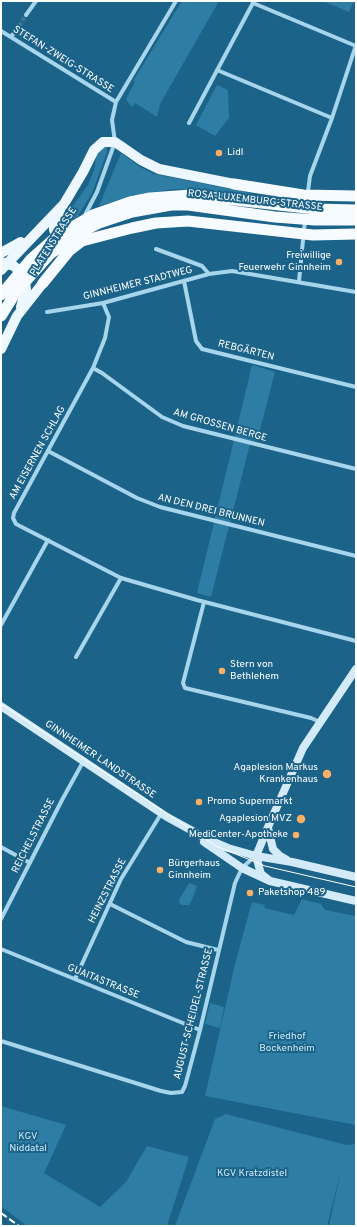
<!DOCTYPE html>
<meta charset="utf-8">
<style>
body{margin:0}
#map{position:relative;width:357px;height:1227px;overflow:hidden;background:#1c6389;font-family:Overpass,sans-serif}
canvas{display:block}
.frame{position:absolute;inset:0;border:2px solid #fff;pointer-events:none}
</style>
<div id="map">
<canvas width="357" height="1227"></canvas>
<div class="frame"></div>
</div>
<script>
const g = document.querySelector('canvas').getContext('2d');
g.lineJoin = 'round';
function fillPath(path, color) {
  g.fillStyle = color;
  g.fill(path, 'evenodd');
}
function toPath(rows) {
  const path = new Path2D();
  for (const r of rows) {
    path.moveTo(r[0], r[1]);
    for (let i = 2; i < r.length; i += 2) path.lineTo(r[i], r[i + 1]);
  }
  return path;
}
function trace(path, color, width, dash) {
  g.strokeStyle = color;
  g.lineWidth = width;
  g.lineCap = dash ? 'butt' : 'round';
  g.setLineDash(dash || []);
  g.stroke(path);
}
function label(font, color, halo, rows, align = 'center') {
  g.font = font + ' Overpass,sans-serif';
  g.lineWidth = 4;
  g.setLineDash([]);
  g.textBaseline = 'middle';
  g.strokeStyle = halo;
  g.fillStyle = color;
  for (const [text, x, y, turn = 0] of rows) {
    g.save();
    g.translate(x, y);
    g.rotate((+turn || 0) * Math.PI / 180);
    g.textAlign = isNaN(turn) ? turn : align;
    if (halo) g.strokeText(text, 0, 0);
    g.fillText(text, 0, 0);
    g.restore();
  }
}
fillPath(toPath([
 [182,1,219,1,160,104,157,117,135,103,133,107,129,104,126,99,135,82,133,81],
 [323,1,354,1,349,12],
 [217,85,228,90,229,118,215,136,196,125],
 [105,146,107,146,107,152,92,193,78,216,58,229,61,217,68,208,70,210,88,185,94,170,97,153],
 [121,153,140,167,154,174,251,193,250,196,198,189,174,189,130,196,99,206],
 [252,365,275,372,257,441,251,440,211,597,197,593],
 [189,883,197,886,192,900,189,905,183,905,180,904,179,900],
 [302,899,321,904,325,910,356,916,356,1125,205,1096,235,964,252,902,265,905,264,908,294,915],
 [210,1003,224,1007,220,1028,205,1024],
 [1,1106,66,1125,44,1173,100,1207,126,1182,147,1146,189,1157,167,1226,27,1226,1,1206],
 [226,1114,346,1145,356,1144,356,1226,329,1226,341,1170,327,1226,175,1226,215,1119]
]), '#2d7da5');
trace(toPath([
 [19,26,26,15]
]), '#3e7a9b', 4, [4, 2]);
trace(toPath([
 [253,3,356,46],
 [26,15,36,1],
 [1,31,116,102],
 [11,37,19,26],
 [217,70,332,118],
 [189,123,254,1],
 [306,207,310,176,332,118,356,45],
 [84,217,97,192,115,142,112,120,116,102,176,1],
 [156,249,202,266,209,274],
 [184,281,196,341,202,349,356,387],
 [299,281,305,220],
 [103,303,109,317,105,338,93,368,14,513,13,518,16,524,121,578,197,600,356,641],
 [47,312,103,303,209,274,232,271,356,292],
 [93,368,102,373,162,417,183,426,356,469],
 [48,451,137,498,160,507,356,556],
 [204,602,183,683,185,688,311,718,320,722],
 [1,625,48,540],
 [76,657,121,578],
 [1,847,30,863],
 [110,904,186,942,218,950],
 [1,919,62,800,83,762],
 [1,949,200,1030],
 [75,979,121,879,161,814],
 [1,1041,161,1091,171,1093,182,1092,185,1086,200,1030,235,883,242,868,255,856]
]), '#a7d5ec', 4);
trace(toPath([
 [1,706,167,817,209,840,228,848,256,856,292,862,356,877],
 [268,828,273,849,280,856,287,860],
 [204,842,242,868,270,881,356,901],
 [270,881,261,874,256,856,268,827,303,748,356,669]
]), '#d3ebf9', 8);
trace(toPath([
 [60,211,54,226,54,230,62,241],
 [1,253,21,242],
 [1,262,14,266,24,276,26,289,21,307],
 [1,270,64,204,83,172,94,150,103,142,115,142,141,160,159,169,234,184],
 [1,349,17,316,43,283]
]), '#ecf7ff', 10);
trace(toPath([
 [234,184,303,195,356,196],
 [43,283,69,251,82,241,132,228,156,223,188,221,313,235,356,234],
 [1,295,31,259,57,236,93,215,130,202,150,198,190,195,315,209,356,210],
 [1,316,16,292,50,254,83,231,99,223,132,212,171,205,188,205,275,217,315,220,356,220]
]), '#f6fbff', 11);
trace(toPath([
 [1,704,216,846,265,866,356,887]
]), '#fff', 1);
trace(toPath([
 [1,1213,19,1226]
]), '#fff', 2, [7, 3]);
for (const [x, y, r, color] of [
 [219,153,4,"#fcb065"],
 [339,262,4,"#fcb065"],
 [222,671,4,"#fcb065"],
 [327,774,5,"#fcb065"],
 [199,802,4,"#fcb065"],
 [301,819,5,"#fcb065"],
 [296,835,4,"#fcb065"],
 [160,870,4,"#fcb065"],
 [250,893,4,"#fcb065"]
]) {
  const dot = new Path2D();
  dot.arc(x, y, r, 0, 2 * Math.PI);
  g.fillStyle = color;
  g.fill(dot);
  trace(dot, '#1c6389', 1.5);
}
label('10px', '#fff', '#1c6389', [
 ["STEFAN-ZWEIG-STRASSE",63,60,32],
 ["ROSA-LUXEMBURG-STRASSE",255,201,6],
 ["PLATENSTRASSE",54,242,-58],
 ["GINNHEIMER STADTWEG",138,284,-14],
 ["REBGÄRTEN",246,351,14],
 ["AM GROSSEN BERGE",220,426,16],
 ["AM EISERNEN SCHLAG",38,453,-61],
 ["AN DEN DREI BRUNNEN",211,511,14],
 ["GINNHEIMER LANDSTRASSE",100,760,34],
 ["REICHELSTRASSE",34,836,-63],
 ["HEINZSTRASSE",108,891,-63],
 ["GUAITASTRASSE",103,982,22],
 ["AUGUST-SCHEIDEL-STRASSE",194,1014,-76]
]);
label('10px', '#fff', '#1c6389', [
 ["Lidl",227,153],
 ["Freiwillige",331,256,"right"],
 ["Feuerwehr Ginnheim",331,268,"right"],
 ["Stern von",230,665],
 ["Bethlehem",230,677],
 ["Agaplesion Markus",318,768,"right"],
 ["Krankenhaus",318,780,"right"],
 ["Promo Supermarkt",207,802],
 ["Agaplesion MVZ",292,819,"right"],
 ["MediCenter-Apotheke",288,835,"right"],
 ["Bürgerhaus",168,864],
 ["Ginnheim",168,876],
 ["Paketshop 489",258,893]
], 'left');
label('10px', '#cceaf9', '#1c6389', [
 ["Friedhof",287,1037],
 ["Bockenheim",287,1049],
 ["KGV",28,1137],
 ["Niddatal",28,1149],
 ["KGV Kratzdistel",252,1174]
]);
</script>
